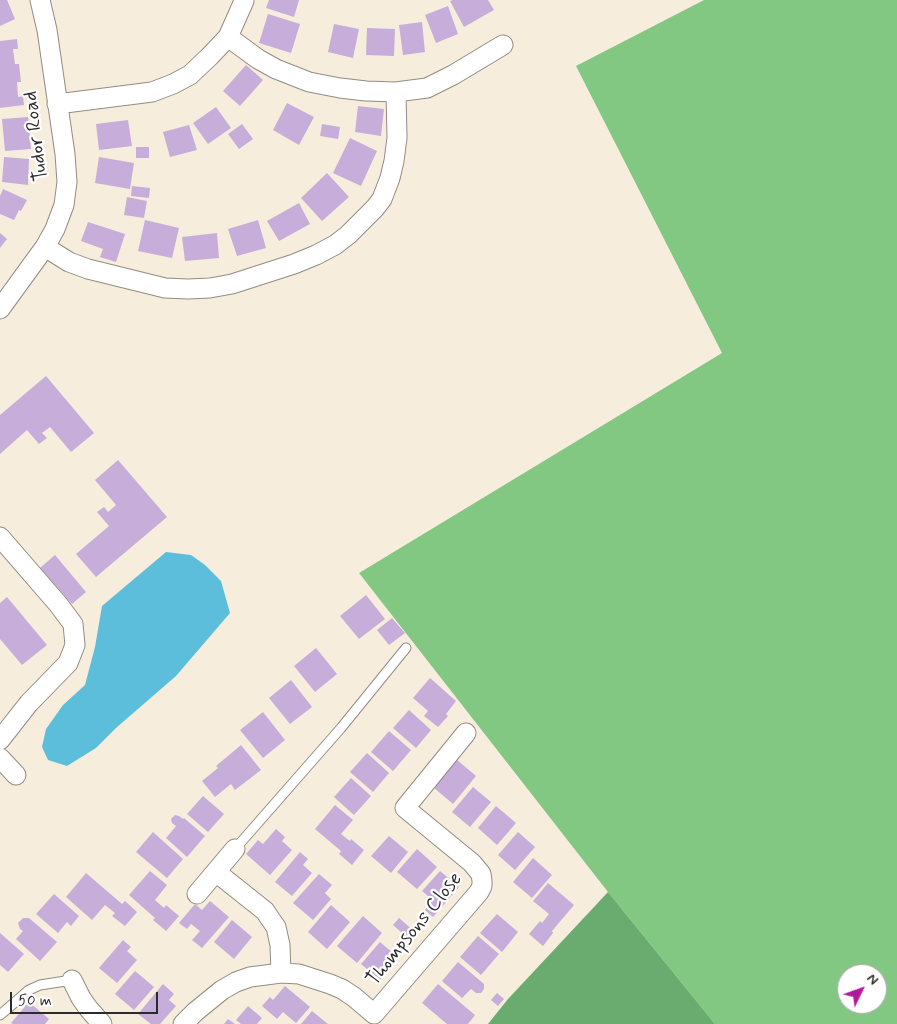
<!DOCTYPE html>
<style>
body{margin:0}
#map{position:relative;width:897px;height:1024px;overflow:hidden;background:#f7eddc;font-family:Mynerve,sans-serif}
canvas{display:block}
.north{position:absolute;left:837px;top:964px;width:50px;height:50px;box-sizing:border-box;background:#fff;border:1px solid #aaa;border-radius:50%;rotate:48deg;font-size:14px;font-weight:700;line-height:20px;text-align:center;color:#2b2b2b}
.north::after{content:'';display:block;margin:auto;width:18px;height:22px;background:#b5179e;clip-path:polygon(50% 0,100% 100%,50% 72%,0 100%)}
.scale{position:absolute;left:10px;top:992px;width:148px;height:22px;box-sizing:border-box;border:2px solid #2b2b2b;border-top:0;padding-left:6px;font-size:15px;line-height:18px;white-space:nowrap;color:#2b2b2b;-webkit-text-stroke:4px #fff;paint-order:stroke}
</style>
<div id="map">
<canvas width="897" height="1024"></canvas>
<div class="north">N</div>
<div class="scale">50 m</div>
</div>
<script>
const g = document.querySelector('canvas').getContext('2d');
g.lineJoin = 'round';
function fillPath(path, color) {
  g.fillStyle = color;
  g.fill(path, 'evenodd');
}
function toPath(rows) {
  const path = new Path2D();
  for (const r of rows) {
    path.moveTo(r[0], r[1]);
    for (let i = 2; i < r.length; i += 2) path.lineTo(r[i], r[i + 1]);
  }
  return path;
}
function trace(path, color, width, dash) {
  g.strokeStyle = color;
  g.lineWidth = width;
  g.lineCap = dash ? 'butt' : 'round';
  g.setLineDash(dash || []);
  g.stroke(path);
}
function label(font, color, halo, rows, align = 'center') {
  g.font = font + ' Mynerve,sans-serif';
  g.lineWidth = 4.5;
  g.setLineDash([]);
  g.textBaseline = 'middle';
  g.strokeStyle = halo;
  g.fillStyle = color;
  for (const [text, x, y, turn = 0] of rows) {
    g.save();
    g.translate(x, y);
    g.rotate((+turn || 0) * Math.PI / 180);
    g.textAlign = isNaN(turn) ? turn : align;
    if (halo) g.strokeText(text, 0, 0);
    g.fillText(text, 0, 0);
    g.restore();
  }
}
fillPath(toPath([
 [704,0,897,0,897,1024,715,1024,608,892,359,573,722,353,576,66],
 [847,974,877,974,877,1004,847,1004]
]), '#83c882');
fillPath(toPath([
 [608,892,715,1024,488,1024,508,999]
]), '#6aac70');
fillPath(toPath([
 [166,552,191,555,205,565,221,581,230,613,176,676,116,728,96,748,67,766,48,760,42,747,46,729,63,705,85,685,95,647,102,606]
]), '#5dbedb');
fillPath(toPath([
 [0,0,7,0,15,19,0,26],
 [269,0,299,0,294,17,266,8],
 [453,0,488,0,494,10,464,27,450,1],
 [448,6,458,34,436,43,425,15],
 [268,14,300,24,291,53,259,43],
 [422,22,425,52,403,55,399,25],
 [334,24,359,29,353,58,328,52],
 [367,28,395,29,394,56,366,55],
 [17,39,18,49,13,49,15,64,19,64,21,82,17,82,18,97,23,96,24,105,0,108,0,41],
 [246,65,263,80,240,106,223,91],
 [287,103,314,117,299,145,273,130],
 [358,106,384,109,381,136,355,132],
 [216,107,231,128,208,144,193,123],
 [28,117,31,149,5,151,2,119],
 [128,120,132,146,99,150,96,124],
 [242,124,253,139,239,149,228,134],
 [322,124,340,127,338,139,320,136],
 [189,125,197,150,170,157,163,132],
 [350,138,377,151,361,186,333,173],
 [136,147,149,147,149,158,136,158],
 [4,157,29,159,28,185,2,182],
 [99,157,134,163,130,189,95,183],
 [327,173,349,197,322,221,301,198],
 [132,186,150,188,149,198,131,196],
 [3,189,27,200,21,211,19,210,14,220,0,214,0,196],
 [127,197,147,201,144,218,124,215],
 [299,203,310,224,279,241,267,221],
 [145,220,179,228,172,258,138,251],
 [258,220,266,248,237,256,228,229],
 [88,222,125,234,116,262,100,257,103,249,81,241],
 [0,233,7,239,0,248],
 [217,233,219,258,185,261,182,237],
 [46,376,94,433,71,452,50,427,42,433,47,438,39,444,27,430,0,454,0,415],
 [118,460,167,517,96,577,76,554,109,526,97,512,104,507,108,512,116,505,95,480],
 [55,555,86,592,72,604,40,568],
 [366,595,385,619,359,639,340,616],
 [7,597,47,645,22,665,0,639,0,603],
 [392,618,405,633,389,645,377,630],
 [316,648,337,674,315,692,294,666],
 [430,678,456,701,446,714,448,716,438,727,424,716,428,711,413,698],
 [291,680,312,707,290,724,269,698],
 [409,710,431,730,416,748,393,728],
 [263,712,285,740,263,758,240,730],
 [389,731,411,750,393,771,371,752],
 [241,745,261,770,235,790,231,784,215,797,202,781,218,768,216,766],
 [367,753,389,773,373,792,350,772],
 [456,759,476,776,453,804,433,787],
 [351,778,371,796,354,815,334,797],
 [473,787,491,802,470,827,452,812],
 [203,796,224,814,208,832,187,814],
 [335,805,353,820,341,834,350,841,351,839,364,850,352,865,339,854,341,851,315,829],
 [496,806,516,823,497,845,478,828],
 [175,815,179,816,183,819,184,818,205,836,187,857,166,838,176,826,172,823,171,819],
 [276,829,285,837,282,841,292,850,270,875,246,854,258,840,263,844],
 [153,832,183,859,167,878,136,852],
 [518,832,535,847,515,870,498,855],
 [389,836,408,852,391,873,371,856],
 [417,849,437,867,417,889,397,872],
 [300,852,308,859,303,865,312,873,292,896,275,882],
 [533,858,552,875,532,898,513,882],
 [150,871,167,885,155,900,164,908,166,905,179,916,166,931,153,920,155,918,129,895],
 [440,871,459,887,433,917,425,910,433,900,422,891],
 [86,873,122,904,125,901,137,912,125,926,112,916,115,913,105,905,92,920,66,897],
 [319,874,332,885,325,893,331,899,313,920,293,903],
 [548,883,574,905,552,931,553,933,543,946,529,934,540,921,542,923,549,914,533,901],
 [54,894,79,916,71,926,67,922,58,933,36,914],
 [210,901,229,917,202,948,192,940,200,931,191,924,187,929,179,923,195,904,202,910],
 [331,905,350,922,327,949,308,932],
 [497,914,518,932,502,952,480,933],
 [363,916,382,933,357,963,337,946],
 [23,918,29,918,57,942,40,961,16,939,23,931,20,929,18,923],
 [399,918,414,931,408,938,393,925],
 [232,920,252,937,234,959,214,942],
 [0,933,24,954,8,972,0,965],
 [478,936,499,954,481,975,460,957],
 [123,940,131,947,127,951,137,960,117,983,99,968],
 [380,942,399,958,380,980,361,964],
 [458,962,484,984,484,989,481,993,476,993,471,989,462,998,442,981],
 [135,971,154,987,134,1010,115,994],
 [163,984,174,994,169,1000,176,1006,160,1024,151,1024,138,1014],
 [438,984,475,1015,468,1024,447,1024,422,1003],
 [285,986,310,1007,296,1023,283,1012,277,1019,262,1006,270,997,273,1000],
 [497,993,504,999,498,1006,491,1000],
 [29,1002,49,1019,45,1024,13,1024,11,1023],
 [248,1006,262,1018,257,1024,241,1024,236,1020],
 [312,1011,328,1024,301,1024],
 [228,1019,235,1024,224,1024]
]), '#c7adda');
const service = toPath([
 [235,849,341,728,406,648],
 [0,1015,29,990,40,985,72,980]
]);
const minor = toPath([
 [228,37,244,1],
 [57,104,152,92,173,84,190,75,210,56,228,37,258,59,276,69,309,82,340,88,366,91,396,92,427,88,453,75,503,45],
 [45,247,69,262,88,269,165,288,188,289,210,288,232,284,294,264,316,255,335,245,348,235,375,208,382,199,390,178,394,161,397,138,396,92],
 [0,309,45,247,55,229,64,205,67,182,65,154,47,30,40,0],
 [0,537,58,604,73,624,75,645,68,663,29,703,0,740],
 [0,758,16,775],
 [216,872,265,911,271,920,276,927,280,945,281,973],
 [197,894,235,849],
 [72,980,81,998,88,1008,102,1024],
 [183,1024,195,1012,222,990,236,982,250,977,281,973,299,974,330,984,342,989,354,997,374,1014,479,892,482,886,482,881,481,874,472,863,405,808,466,733]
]);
trace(service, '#918c84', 11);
trace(minor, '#918c84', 21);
trace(service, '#fff', 9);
trace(minor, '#fff', 19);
label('20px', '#2b2b2b', '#fff', [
 ["Tudor Road",37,136,-97],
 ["Thompsons Close",415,930,-51]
]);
</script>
